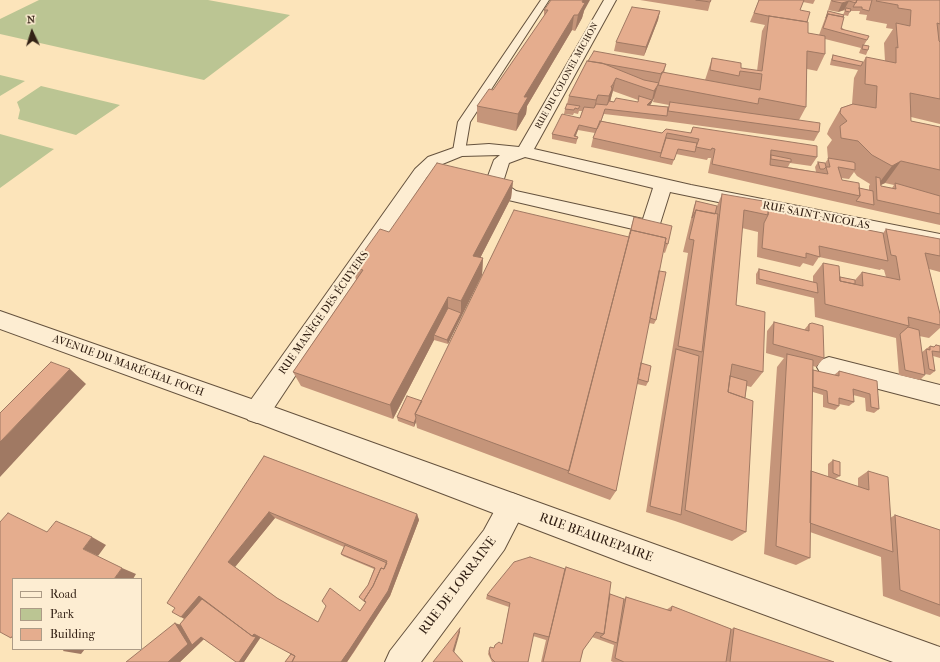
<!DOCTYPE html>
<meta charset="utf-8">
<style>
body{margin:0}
#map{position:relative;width:940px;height:662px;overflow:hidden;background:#fce4ba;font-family:"IM FELL French Canon",serif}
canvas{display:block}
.legend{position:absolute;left:12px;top:578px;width:130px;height:72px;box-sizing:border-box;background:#fdedd2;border:1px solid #ac9b86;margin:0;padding:5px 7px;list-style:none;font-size:12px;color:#332115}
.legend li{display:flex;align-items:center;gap:8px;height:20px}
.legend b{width:20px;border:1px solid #ac9b86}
.north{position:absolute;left:12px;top:12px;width:40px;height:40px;-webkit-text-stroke:3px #fdedd2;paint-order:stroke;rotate:356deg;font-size:11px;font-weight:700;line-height:16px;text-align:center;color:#332115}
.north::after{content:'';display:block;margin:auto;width:14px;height:18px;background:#332115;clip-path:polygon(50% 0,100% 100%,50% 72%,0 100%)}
</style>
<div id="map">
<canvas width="940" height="662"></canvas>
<ul class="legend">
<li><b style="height:5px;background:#fdedd2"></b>Road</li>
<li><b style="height:11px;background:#bbc593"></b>Park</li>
<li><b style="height:11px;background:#e5ad8e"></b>Building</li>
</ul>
<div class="north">N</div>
</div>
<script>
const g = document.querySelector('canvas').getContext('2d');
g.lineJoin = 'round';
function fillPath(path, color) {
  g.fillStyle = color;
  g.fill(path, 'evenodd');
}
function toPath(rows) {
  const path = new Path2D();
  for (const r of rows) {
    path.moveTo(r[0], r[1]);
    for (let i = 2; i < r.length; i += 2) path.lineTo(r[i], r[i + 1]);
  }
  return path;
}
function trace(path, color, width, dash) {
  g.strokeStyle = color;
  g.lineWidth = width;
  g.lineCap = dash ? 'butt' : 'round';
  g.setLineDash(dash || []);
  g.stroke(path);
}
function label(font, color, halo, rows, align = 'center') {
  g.font = font + ' "IM FELL French Canon",serif';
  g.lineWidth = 4;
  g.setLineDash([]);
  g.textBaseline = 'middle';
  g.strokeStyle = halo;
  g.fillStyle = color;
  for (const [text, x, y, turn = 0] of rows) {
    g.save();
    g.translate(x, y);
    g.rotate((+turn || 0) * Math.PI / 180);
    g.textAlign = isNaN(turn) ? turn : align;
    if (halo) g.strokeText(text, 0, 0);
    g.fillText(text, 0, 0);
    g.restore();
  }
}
fillPath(toPath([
 [39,0,208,0,290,15,204,80,0,34,0,19],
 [0,75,25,81,0,96],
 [41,86,120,105,76,135,18,119,20,110,17,102],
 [0,134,54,149,0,188]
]), '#bbc593');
const service = toPath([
 [541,0,549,0,470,122,465,151,463,154,455,154,453,151,458,122,541,0]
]);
const minor = toPath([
 [604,0,616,0,534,149,691,185,940,234,940,248,670,192,659,227,657,232,650,233,504,199,488,188,485,184,494,160,500,155,462,156,440,165,427,177,266,420,257,423,248,420,245,412,248,404,415,169,428,157,459,146,489,144,519,147,604,0],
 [525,157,653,188,643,219,516,191,503,182,509,163,525,157],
 [829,357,940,385,940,405,821,374,817,367,821,360,829,357],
 [512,493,522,497,526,507,504,550,421,662,385,662,390,651,484,530,502,497,512,493]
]);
const tertiary = toPath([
 [0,311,257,401,937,646,940,647,940,662,893,662,624,563,250,420,0,329,0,311]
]);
trace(service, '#65523e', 2);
trace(minor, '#65523e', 2);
trace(tertiary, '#65523e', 2);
fillPath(service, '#fdedd2');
fillPath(minor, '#fdedd2');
fillPath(tertiary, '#fdedd2');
fillPath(toPath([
 [640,0,711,0,708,11],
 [759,0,815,0,813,4,803,2,800,10,807,22,808,33,819,35,826,16,828,11,843,15,845,10,838,12,828,10,831,0,940,0,940,124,911,117,911,121,940,127,940,225,708,173,711,158,708,158,707,160,676,154,672,165,591,147,593,138,595,133,578,130,576,136,578,137,576,144,552,139,552,134,580,118,582,111,579,111,578,114,574,113,573,115,564,114,565,109,567,104,569,96,587,61,666,64,664,73,705,80,707,74,712,58,741,68,757,71,762,31,765,25,750,22],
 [850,11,860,11,859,14,867,15,866,20,887,24,886,28,893,29,884,43,885,61,866,57,863,62,833,55,831,60,830,65,858,70,854,78,852,104,841,108,829,129,827,134,832,140,827,147,828,159,825,163,818,162,815,167,816,172,788,167,790,163,811,166,817,157,693,127,690,133,662,133,601,121,604,114,665,121,814,141,819,132,799,120,806,107,807,69,817,71,825,54,825,39,861,48,859,53,866,55,868,50,864,45,867,40,845,30,841,27,844,15,848,16],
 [613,91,638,100,638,102,614,102,610,101],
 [654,98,653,102,669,105,668,107,650,105],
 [854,172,857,176,870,184,869,186,869,190,859,188,842,180,841,178,849,179],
 [885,183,894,185,892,188,881,186,881,185],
 [544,10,584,11,582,18,575,31,572,30,527,106,526,114,516,131,477,122,477,106,493,90,544,16],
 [660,11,658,20,644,56,614,51,616,42],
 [513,181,511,198,480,258,483,258,482,275,461,317,448,344,434,340,393,419,301,386,293,372,356,280,353,267,389,232],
 [722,194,768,210,883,233,886,229,940,239,940,272,929,269,940,314,940,328,929,338,919,336,922,352,930,346,933,347,936,345,940,346,940,358,933,356,935,371,930,375,925,374,925,375,920,380,899,375,896,338,815,317,814,298,756,284,756,274,759,269,813,282,813,276,823,263,840,277,855,280,862,272,886,277,884,270,881,269,880,270,819,257,813,266,803,263,800,267,757,257,758,232,742,228,736,305,763,372,751,387,747,386,745,398,746,532,732,541,675,521,646,512,688,253,683,252,694,206,696,201,717,206],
 [634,217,668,244,665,253,663,252,659,271,656,320,654,324,649,323,641,363,648,382,646,386,637,384,616,491,610,500,417,428,416,422,414,427,398,421,397,417,422,401,628,237],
 [774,322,804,330,809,324,824,358,816,367,813,366,813,370,834,375,839,371,877,381,879,409,874,413,866,411,865,398,853,395,854,402,849,406,839,404,839,406,835,410,823,407,823,395,813,392,811,471,828,477,828,464,833,460,840,476,835,479,858,487,858,478,868,471,890,518,895,515,940,530,940,617,883,596,881,557,810,532,810,558,796,565,764,554,777,367,784,358,766,353,767,331],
 [264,456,417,514,419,520,390,596,354,652,347,662,285,662,291,654,260,637,244,662,236,662,204,639,180,662,126,662,180,624,184,619,181,617,175,608],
 [275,518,344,547,341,554,343,556,374,569,368,585,359,597,366,603,360,611,318,622,277,598,235,567],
 [566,567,610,594,624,599,626,597,666,610,672,606,731,629,734,628,834,662,613,662,611,661,614,645,592,637,583,650,580,662,541,662,546,640,533,636,528,662,492,662,488,654,490,647,494,648,502,644,509,607,486,599,487,595,565,569]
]), '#c5957a');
fillPath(toPath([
 [583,0,590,0,584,11,582,18,575,31,578,15,582,2],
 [849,1,844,10,838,12,842,3],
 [660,11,658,20,644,56,646,47],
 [574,15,572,30,527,106,526,114,516,131,518,114,524,97],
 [616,78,610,102,606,110,609,96],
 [658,85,654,98,651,104,646,109,647,105,652,100,654,91],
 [598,95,595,108,593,113,596,100],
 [579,125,578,130,574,139,574,136],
 [901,161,885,183,876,187,892,166],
 [513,181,511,198,473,272,473,256],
 [483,258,482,275,448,344,447,340,461,313,461,301],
 [448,297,448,313,434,335,434,340,393,419,390,405],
 [70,369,86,384,0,477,0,442],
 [416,418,416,422,414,427,414,423],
 [269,512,275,518,235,567,228,562],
 [417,514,419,520,390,596,347,662,341,662],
 [92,537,106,545,98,556,83,549],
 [122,568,136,574,133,579,114,579],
 [199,596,254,634,261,637,244,662,239,662,189,621,181,617],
 [175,623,184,626,201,637,205,638,180,662,168,662],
 [460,628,460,632,454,653,453,651],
 [64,649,85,649,81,654,63,651]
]), '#a07963');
const building = toPath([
 [551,0,583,0,582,2,585,3,578,15,574,15,524,97,528,97,518,114,477,106,489,89,493,90,548,10,544,10,551,0],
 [696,0,711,0,710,2,696,0],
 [759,0,804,0,800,10,810,12,807,22,769,16,768,16,754,13,759,0],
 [832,0,857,0,856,3,849,1,842,3,832,1,832,0],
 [857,0,872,0,869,11,862,9,862,7,853,7,857,0],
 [877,0,940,0,940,24,937,23,939,41,940,42,940,99,910,93,911,121,940,127,940,170,901,161,892,166,872,155,858,141,841,138,840,126,847,121,840,113,841,108,853,104,876,108,877,86,865,84,866,57,896,63,896,47,898,48,896,23,910,26,911,10,898,8,898,5,876,1,877,0],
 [632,7,660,11,646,47,616,42,632,7],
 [846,8,851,9,850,12,845,11,846,8],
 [828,11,844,15,843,17,828,14,826,18,828,11],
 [828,14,844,17,841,29,869,36,867,40,823,28,828,14],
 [769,16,808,22,808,33,825,36,825,54,807,51,806,107,759,98,758,104,658,85,662,72,760,90,762,74,740,71,739,76,710,70,712,58,741,63,741,68,762,71,769,16],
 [863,45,869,46,868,50,862,49,863,45],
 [594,51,666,64,663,72,662,72,662,74,588,61,594,51],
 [833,55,863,62,861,66,832,60,833,55],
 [587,61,602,63,644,80,659,83,654,91,616,78,612,86,611,86,612,89,609,96,598,95,596,100,569,96,587,61],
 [639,96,652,100,647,105,668,107,667,116,605,109,601,121,597,129,579,125,574,136,578,137,577,139,552,134,562,114,580,118,584,107,594,108,596,104,607,105,609,101,614,102,616,98,638,102,639,96],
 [670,102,820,123,819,132,668,111,670,102],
 [567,104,580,106,578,109,575,108,574,110,565,109,567,104],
 [600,121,662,133,666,129,691,133,693,127,817,146,817,157,771,150,770,165,828,174,826,167,830,167,828,158,853,162,855,163,855,170,838,167,842,180,859,183,860,196,712,164,715,149,712,148,711,150,696,147,699,139,667,133,661,153,593,138,600,121],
 [666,138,697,143,695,152,678,149,674,160,660,157,666,138],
 [771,155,791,159,791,162,771,159,771,155],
 [818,162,825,163,826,167,824,169,820,169,818,162],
 [437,163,513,181,473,256,483,258,461,301,448,297,390,405,293,372,363,270,353,267,380,229,389,232,437,163],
 [876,177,880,178,881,186,896,189,895,183,940,196,940,214,877,200,876,177],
 [859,188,873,191,874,205,856,201,860,196,859,188],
 [722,194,769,202,768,215,744,210,736,305,765,312,763,372,732,364,728,392,753,401,746,532,685,510,722,194],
 [696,201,717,206,715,214,696,210,692,218,696,201],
 [514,210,629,237,569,471,415,414,514,210],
 [696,210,718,214,702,352,678,346,694,240,689,239,696,210],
 [768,210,883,233,888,261,819,246,820,257,806,253,806,258,762,248,764,223,768,215,768,210],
 [634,217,672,226,668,244,665,243,666,238,631,230,630,234,634,217],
 [886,229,940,239,940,256,925,253,940,314,940,325,908,317,909,326,825,304,823,263,839,266,840,281,863,286,862,272,900,280,896,256,891,255,886,229],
 [631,230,666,238,616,491,568,473,631,230],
 [759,269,817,283,818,293,759,279,759,269],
 [659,271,666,272,656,320,650,318,659,271],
 [840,277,855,280,855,284,840,281,840,277],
 [448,308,461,313,447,340,434,335,448,308],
 [774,322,809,331,809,324,812,323,823,326,824,358,773,344,774,322],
 [908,327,919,330,925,375,905,370,900,334,908,327],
 [936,345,940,346,940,352,932,351,935,371,929,369,926,349,930,350,930,346,934,347,936,345],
 [676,349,699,356,681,515,650,506,676,349],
 [787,354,813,360,810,558,776,546,787,354],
 [51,362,70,369,0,442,0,413,51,362],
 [641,363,651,366,648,382,638,379,641,363],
 [813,370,839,376,839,371,877,381,879,409,871,407,870,394,853,389,854,402,839,398,839,406,828,403,827,391,813,387,813,370],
 [730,376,747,381,745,398,728,392,730,376],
 [407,396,422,401,415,414,416,418,414,423,397,417,407,396],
 [264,456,417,514,388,591,350,649,341,662,292,662,295,656,254,634,252,636,199,596,181,617,172,612,175,608,167,603,264,456],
 [269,512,387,561,384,569,381,568,373,586,364,600,366,602,360,611,330,588,322,601,326,606,318,622,277,598,228,562,269,512],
 [833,460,840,462,840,476,833,473,833,460],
 [811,471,869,490,868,471,888,477,893,552,810,523,811,471],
 [8,513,47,532,56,521,92,537,83,549,122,568,114,579,13,579,13,635,11,638,0,632,0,522,8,513],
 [895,515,940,530,940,605,900,590,895,515],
 [345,545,387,563,384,569,381,568,373,586,364,600,365,602,359,597,368,585,375,568,341,554,345,545],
 [530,557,565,569,549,637,534,633,528,662,495,662,491,658,489,651,490,647,494,648,495,645,499,642,502,644,510,603,487,595,514,562,530,557],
 [566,567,611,582,604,634,596,632,583,650,580,662,543,662,566,567],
 [610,594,624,599,617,643,600,637,604,634,610,594],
 [626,597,671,611,672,606,731,629,726,662,624,662,615,658,626,597],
 [202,599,252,636,256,637,239,662,236,662,201,637,192,645,180,624,202,599],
 [175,623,188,644,168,662,126,662,175,623],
 [460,628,453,651,463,662,433,662,460,628],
 [734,628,834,662,730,662,734,628],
 [291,654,295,656,292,662,285,662,291,654]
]);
fillPath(building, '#e5ad8e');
trace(building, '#a07963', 1);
label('9px', '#332115', '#fdedd2', [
 ["RUE DU COLONEL MICHON",567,76,-61]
]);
label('11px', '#332115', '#fdedd2', [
 ["RUE SAINT-NICOLAS",816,216,11],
 ["RUE MANÈGE DES ÉCUYERS",324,313,-55],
 ["AVENUE DU MARÉCHAL FOCH",128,366,20]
]);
label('13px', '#332115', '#fdedd2', [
 ["RUE BEAUREPAIRE",596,538,20],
 ["RUE DE LORRAINE",458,586,-53]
]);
</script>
